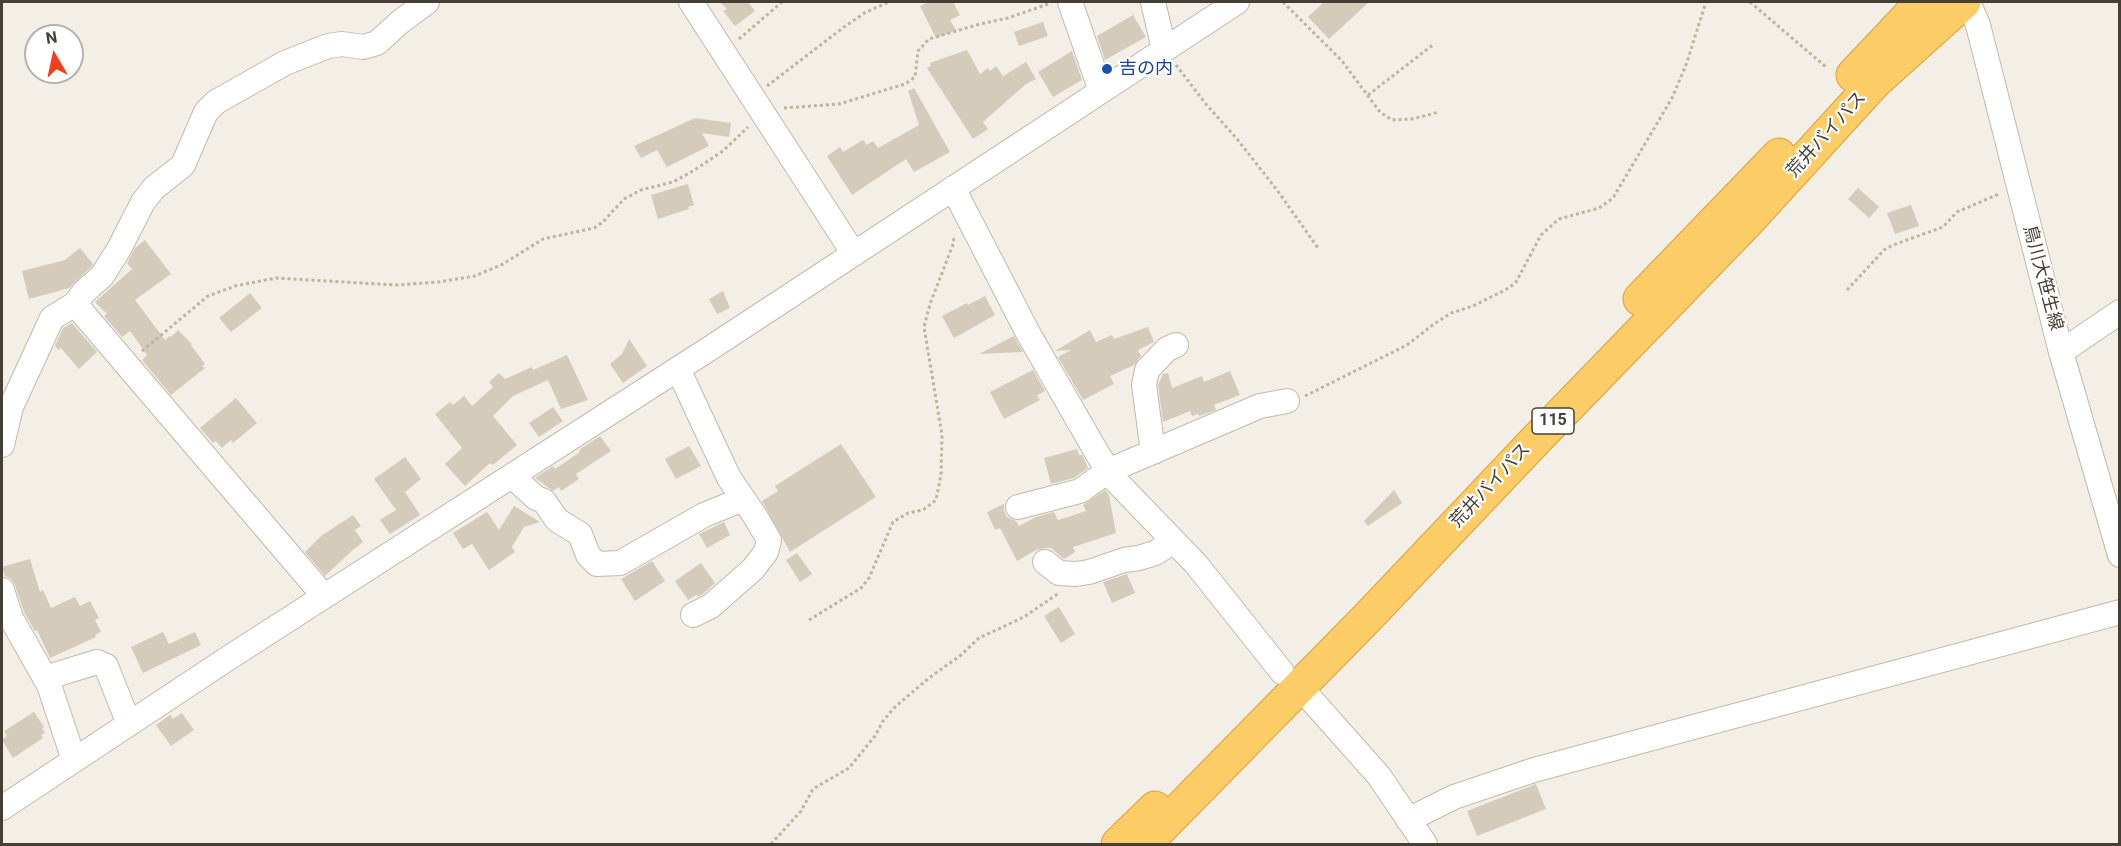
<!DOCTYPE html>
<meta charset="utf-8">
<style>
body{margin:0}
#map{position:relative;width:2121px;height:846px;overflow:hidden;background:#f3efe6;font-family:Roboto,sans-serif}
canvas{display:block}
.frame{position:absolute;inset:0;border:3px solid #453f35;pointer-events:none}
.north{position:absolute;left:24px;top:24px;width:60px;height:60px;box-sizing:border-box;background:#fff;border:2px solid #b5b2ae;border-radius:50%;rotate:351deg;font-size:16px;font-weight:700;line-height:24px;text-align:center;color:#453f35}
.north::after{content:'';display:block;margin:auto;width:21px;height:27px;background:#f73c18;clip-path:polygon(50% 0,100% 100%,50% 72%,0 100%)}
</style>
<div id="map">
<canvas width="2121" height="846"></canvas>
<div class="frame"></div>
<div class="north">N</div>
</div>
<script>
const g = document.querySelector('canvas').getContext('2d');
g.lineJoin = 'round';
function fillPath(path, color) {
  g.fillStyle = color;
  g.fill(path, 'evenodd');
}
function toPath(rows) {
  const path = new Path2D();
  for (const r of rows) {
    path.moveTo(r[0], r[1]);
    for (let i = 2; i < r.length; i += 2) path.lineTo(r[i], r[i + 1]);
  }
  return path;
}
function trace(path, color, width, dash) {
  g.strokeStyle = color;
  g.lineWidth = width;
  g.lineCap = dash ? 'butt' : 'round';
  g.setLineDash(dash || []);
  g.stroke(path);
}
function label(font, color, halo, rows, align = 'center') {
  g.font = font + ' Roboto,"Noto Sans JP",sans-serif';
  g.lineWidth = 4.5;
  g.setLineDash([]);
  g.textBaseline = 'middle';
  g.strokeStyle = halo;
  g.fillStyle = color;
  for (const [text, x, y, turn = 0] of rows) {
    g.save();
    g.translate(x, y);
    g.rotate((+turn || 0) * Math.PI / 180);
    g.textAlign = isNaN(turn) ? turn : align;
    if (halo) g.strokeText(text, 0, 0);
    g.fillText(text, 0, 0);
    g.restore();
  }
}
fillPath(toPath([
 [720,2,748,2,755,11,735,26,723,11,727,9],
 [929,2,953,2,960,15,950,20,956,30,936,38,920,6],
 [1324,2,1369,2,1329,39,1308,17],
 [1133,15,1146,37,1105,60,1097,36],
 [1043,22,1048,36,1019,46,1014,32],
 [967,50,980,74,988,68,990,71,996,66,1003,76,1026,62,1036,79,1026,84,983,122,988,129,973,139,927,68,931,66,930,63],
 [1072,51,1082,80,1053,97,1038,72],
 [914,88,950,152,914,172,906,159,852,195,827,156,840,147,843,152,863,140,867,145,873,141,878,148,919,125,908,91],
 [695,118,731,123,729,137,702,133,709,146,667,167,657,150,641,158,634,146],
 [688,184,694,205,688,207,689,209,658,219,651,195],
 [1858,188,1879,207,1869,218,1848,199],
 [1911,205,1919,226,1895,234,1887,213],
 [145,240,171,274,135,300,165,340,170,336,171,337,178,330,192,344,191,345,205,364,202,366,205,368,171,395,142,360,147,355,130,331,122,337,104,316,107,314,95,302,132,269,127,263,135,248],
 [80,248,93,264,91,267,69,288,29,299,22,271,65,260],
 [723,291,730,308,717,314,709,299],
 [250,293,262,308,231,332,219,318],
 [985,296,995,315,954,338,942,316,967,303,968,305],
 [72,323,97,352,79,369,61,348,58,350,55,346,63,328],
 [1148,327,1154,342,1138,350,1141,356,1134,365,1110,376,1114,384,1083,400,1058,357,1071,350,1055,351,1090,330,1096,342,1112,335,1114,339],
 [1014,336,1023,352,979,354],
 [629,339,647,366,623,383,610,364,622,354],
 [567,355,588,400,561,409,548,380,513,396,493,416,517,445,493,465,490,463,465,486,445,464,462,448,435,414,450,402,453,405,464,396,472,406,493,387,489,382,499,373,505,379,532,367,533,370],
 [1033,370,1045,391,1037,395,1040,400,1004,419,990,392],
 [1230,371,1240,395,1214,405,1216,410,1199,416,1198,414,1192,416,1190,411,1163,422,1158,385,1163,374,1168,373,1172,388,1202,376,1204,382],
 [236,398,257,423,233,443,231,440,222,448,216,441,213,443,200,428],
 [553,407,563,421,539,437,529,423],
 [600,436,611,451,576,474,579,479,561,491,559,487,553,491,535,478,553,466,555,469,580,452,579,450],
 [841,444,876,497,790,552,762,501,778,491,775,486],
 [689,446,701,466,676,479,665,459],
 [1077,449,1079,455,1082,455,1088,468,1074,478,1051,484,1044,458],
 [405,457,421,479,405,492,420,515,390,534,380,520,396,510,374,479],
 [1105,490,1109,495,1116,533,1073,547,1075,552,1064,559,1051,548,1046,548,1036,550,1017,561,1000,528,995,530,987,512,1004,504,1004,511,1007,517,1016,521,1019,526,1036,517,1054,512,1058,520,1086,511,1083,505],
 [1394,490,1402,503,1368,526,1364,521],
 [514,506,540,522,524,527,512,547,515,552,489,570,472,544,463,549,453,533,487,512,499,530],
 [353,515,361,526,355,530,363,542,354,549,325,576,305,552,321,536],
 [724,522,730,535,707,548,699,534],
 [797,553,812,574,800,582,786,560],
 [30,559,40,592,43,590,51,608,75,597,80,606,90,601,99,618,95,620,101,632,95,635,96,637,50,658,37,630,35,631,24,612,15,585,11,579,5,576,2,567],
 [652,561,665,581,635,601,621,579],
 [701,563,715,583,703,594,698,597,696,595,688,600,675,581],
 [1127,574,1135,593,1112,603,1103,582],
 [1059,607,1075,634,1061,643,1044,616],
 [163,632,169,644,195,632,201,645,143,673,131,647],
 [34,712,44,727,42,729,45,733,41,735,43,738,13,758,2,740,7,736,4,731],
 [182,713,194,730,171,746,156,725,170,715,173,719],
 [1536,784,1546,809,1477,836,1467,811]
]), '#d4cbbb');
const minor = toPath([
 [691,2,854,254],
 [1070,2,1101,91],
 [1153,2,1164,49],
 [1968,2,1978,25,2061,352,2120,555],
 [953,188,1028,333,1097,453,1113,478,1196,564,1282,672],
 [75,304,324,596],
 [2061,352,2120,312],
 [678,369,729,478,755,516,769,540,766,552,753,569,711,606,693,615],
 [2,445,11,407,52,318,75,304,84,292,102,276,119,249,143,202,154,188,183,165,206,112,216,102,285,63,328,46,342,44,363,47,377,43,400,22,427,2],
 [1153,452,1144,385,1147,370,1167,349,1176,345],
 [512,476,536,498,544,501,557,520,580,534,588,555,597,564,620,563,704,515,743,499],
 [1018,507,1080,491,1108,471,1260,406,1287,401],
 [1045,562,1059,573,1076,574,1089,572,1124,560,1139,558,1155,553,1174,541],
 [2,590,11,618,49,685,74,760],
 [45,678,97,662,106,666,129,724],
 [1300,687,1379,776,1425,844],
 [2,808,230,657,712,347,1237,2],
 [1408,820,1454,797,1534,770,2120,612]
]);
const highway = toPath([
 [1853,75,1922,2],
 [1640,299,1779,155],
 [1118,844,1155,808],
 [1145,844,1367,618,1533,443,1750,219,1875,82,1964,2]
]);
trace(minor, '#c1baab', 26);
trace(highway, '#dba137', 35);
trace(toPath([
 [1283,2,1342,61,1380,112,1392,120,1412,119,1439,112],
 [1750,2,1826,67],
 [739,39,782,2],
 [1176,65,1205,103,1237,139,1277,190,1318,248],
 [767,86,844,27,866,12,889,2],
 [1368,95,1434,44],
 [784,108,839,104,905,84,915,77,918,51,929,39,980,24,1008,18,1051,3],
 [1847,290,1884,250,1893,245,1943,227,1957,212,1999,194],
 [142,351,208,296,235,286,276,278,396,285,439,282,475,276,503,264,543,239,594,228,603,222,624,199,641,190,673,182,693,171,723,151,748,127],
 [1305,396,1407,345,1434,324,1451,313,1473,306,1509,288,1516,282,1541,235,1559,219,1599,208,1613,198,1672,98,1686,65,1706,2],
 [809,620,861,588,869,578,893,522,908,513,923,510,936,500,941,475,942,435,924,327,930,304,954,242,953,236],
 [771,844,801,811,813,789,849,768,875,736,883,721,895,707,929,678,961,655,979,638,1024,617,1059,593]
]), '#bfb39a', 3, [3, 3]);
trace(minor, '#fff', 24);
trace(highway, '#fccc67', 33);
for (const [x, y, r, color] of [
 [1107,69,6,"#1a4fb4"]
]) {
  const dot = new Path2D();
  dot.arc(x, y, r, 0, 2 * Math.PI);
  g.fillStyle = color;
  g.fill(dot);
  trace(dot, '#fff', 2);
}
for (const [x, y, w] of [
 [1553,421,42]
]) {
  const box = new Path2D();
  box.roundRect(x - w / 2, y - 13, w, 26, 4.5);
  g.fillStyle = '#fff';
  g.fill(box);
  trace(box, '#453f35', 1.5);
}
label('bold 16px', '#453f35', null, [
 ["115",1553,421]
]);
label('18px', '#164399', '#fff', [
 ["吉の内",1119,69]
], 'left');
label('18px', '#453f35', '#fff', [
 ["荒井バイパス",1827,135,-48],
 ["鳥川大笹生線",2042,278,75],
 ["荒井バイパス",1491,486,-47]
]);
</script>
